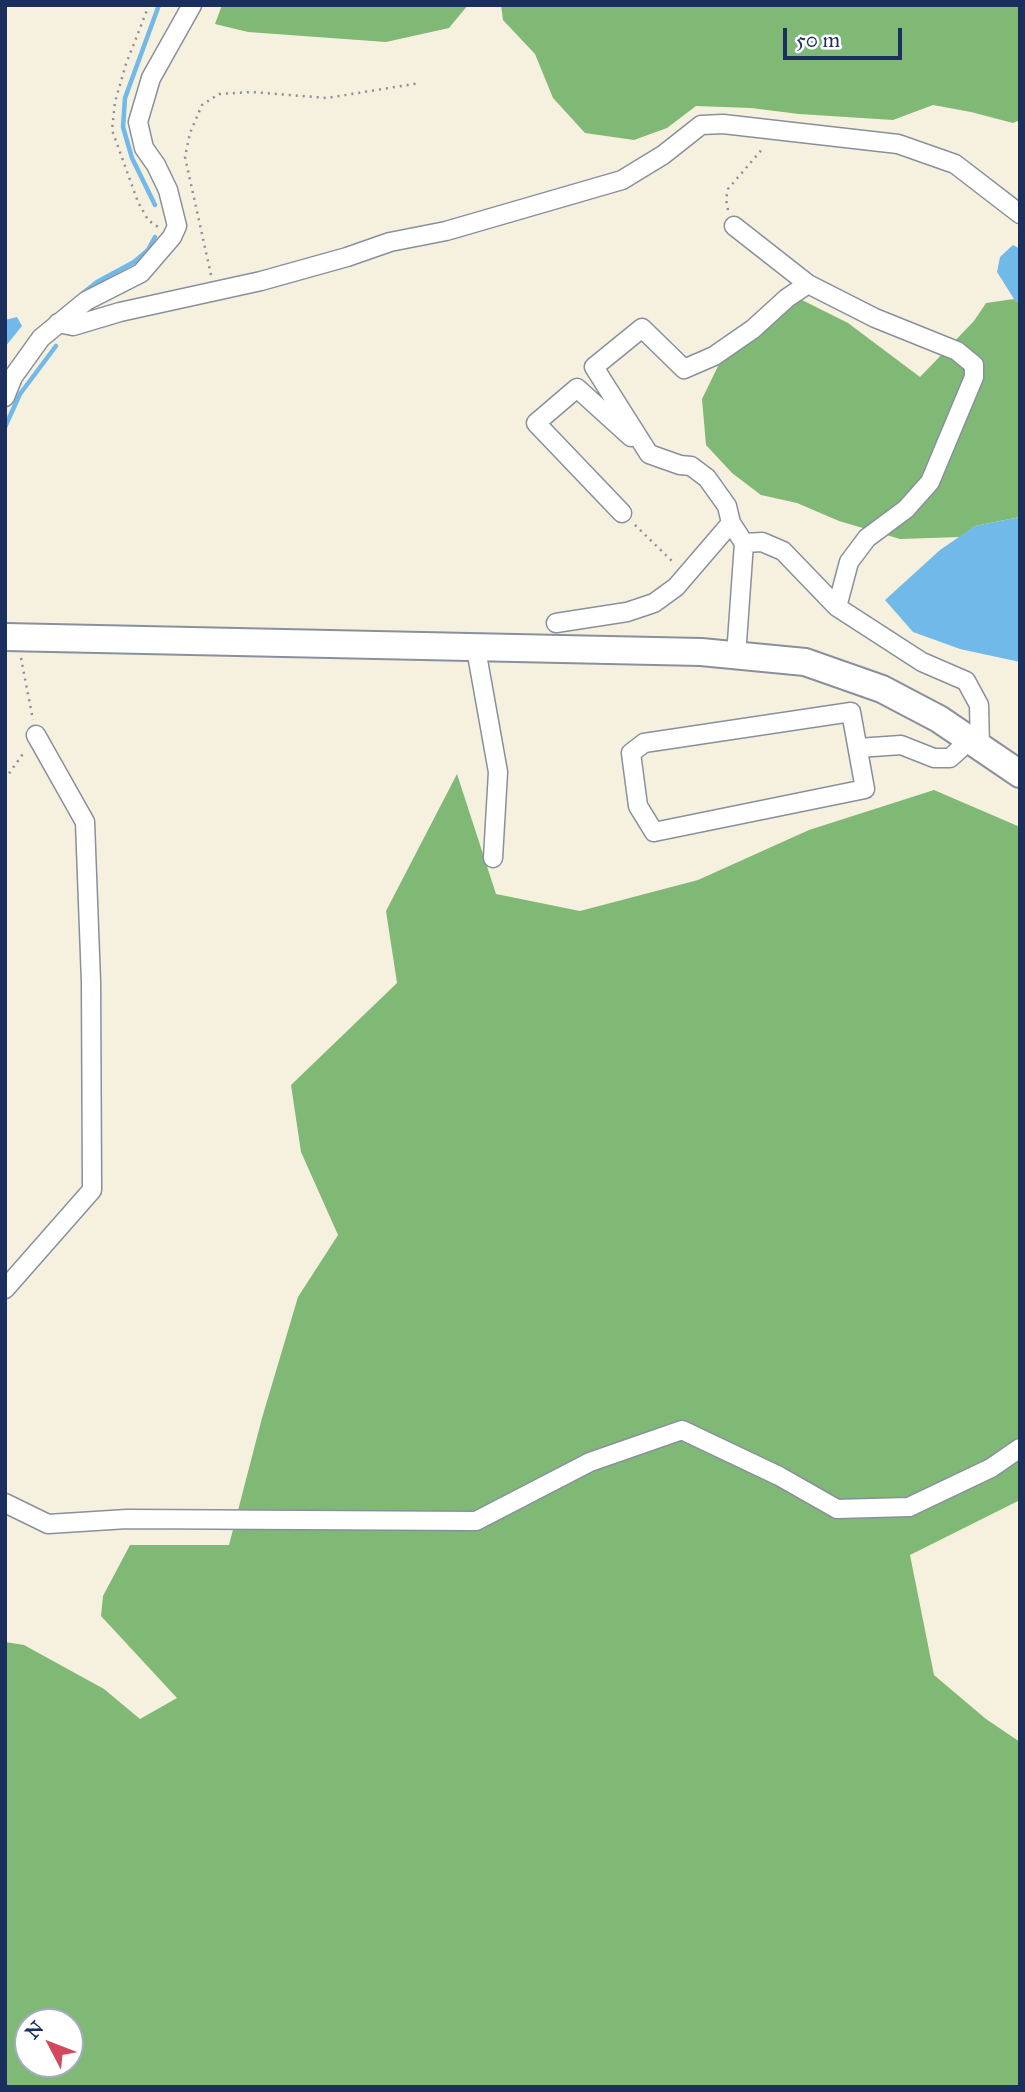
<!DOCTYPE html>
<style>
body{margin:0}
#map{position:relative;width:1025px;height:2092px;overflow:hidden;background:#f6f0df;font-family:"IM FELL Great Primer",serif}
canvas{display:block}
.frame{position:absolute;inset:0;border:7px solid #1b2f5e;pointer-events:none}
.north{position:absolute;left:14px;top:2008px;width:70px;height:70px;box-sizing:border-box;background:#fff;border:2px solid #a4acbf;border-radius:50%;rotate:312deg;font-size:19px;font-weight:700;line-height:28px;text-align:center;color:#1b2f5e}
.north::after{content:'';display:block;margin:auto;width:24px;height:32px;background:#d1495b;clip-path:polygon(50% 0,100% 100%,50% 72%,0 100%)}
.scale{position:absolute;left:783px;top:28px;width:119px;height:32px;box-sizing:border-box;border:4px solid #1b2f5e;border-top:0;padding-left:9px;font-size:21px;line-height:24px;white-space:nowrap;color:#1b2f5e;-webkit-text-stroke:5px #fff;paint-order:stroke}
</style>
<div id="map">
<canvas width="1025" height="2092"></canvas>
<div class="frame"></div>
<div class="north">N</div>
<div class="scale">50 m</div>
</div>
<script>
const g = document.querySelector('canvas').getContext('2d');
g.lineJoin = 'round';
function fillPath(path, color) {
  g.fillStyle = color;
  g.fill(path, 'evenodd');
}
function toPath(rows) {
  const path = new Path2D();
  for (const r of rows) {
    path.moveTo(r[0], r[1]);
    for (let i = 2; i < r.length; i += 2) path.lineTo(r[i], r[i + 1]);
  }
  return path;
}
function trace(path, color, width, dash) {
  g.strokeStyle = color;
  g.lineWidth = width;
  g.lineCap = dash ? 'butt' : 'round';
  g.setLineDash(dash || []);
  g.stroke(path);
}
fillPath(toPath([
 [222,5,468,5,449,28,386,42,248,32,215,24],
 [501,5,1020,5,1020,120,1013,123,971,112,933,105,893,120,799,114,751,108,696,106,667,128,634,140,585,133,553,98,535,54,503,20],
 [1014,299,1020,304,1020,517,975,526,960,537,900,539,839,521,797,503,761,495,732,473,706,445,702,399,722,358,753,323,802,300,848,323,920,377,974,321,986,303],
 [457,774,496,894,580,911,698,880,809,830,934,790,1020,827,1020,1500,910,1555,934,1675,986,1719,1020,1742,1020,2087,5,2087,5,1642,24,1645,104,1689,140,1719,177,1698,101,1616,103,1596,130,1545,229,1545,262,1418,298,1297,338,1235,301,1152,291,1085,397,983,386,911],
 [28,2022,70,2022,70,2064,28,2064]
]), '#80b876');
fillPath(toPath([
 [1013,245,1020,249,1020,304,1014,299,997,272,1000,257],
 [17,317,22,326,5,347,5,320],
 [1020,517,1020,662,960,649,913,632,885,600,940,550,975,526]
]), '#70b9e8');
trace(toPath([
 [155,205,132,158,123,127,125,98,159,5],
 [83,293,97,282,134,262,148,250,155,237],
 [5,427,20,394,56,346]
]), '#70b9e8', 4.5);
const street = toPath([
 [734,226,808,284,875,318,957,351,974,365,974,377,930,482,906,509,867,538,849,562,837,607],
 [58,323,73,326,120,312,261,281,347,257,390,242,446,231,622,180,663,155,701,125,723,124,898,144,955,164,1020,214],
 [5,397,13,377,41,338,86,301,141,273,172,237,177,226,168,190,156,165,144,148,138,122,151,78,192,5],
 [622,513,536,423,577,388,631,437],
 [744,543,762,542,783,551,837,607,922,662,966,681,979,705,980,746],
 [556,623,627,612,654,603,676,587,731,523],
 [476,649,498,772,493,858],
 [736,656,744,543,731,523,727,506,707,478,691,466,680,465,649,454,594,367,642,328,684,369,714,356,753,329,787,298,808,284],
 [851,712,865,789,654,832,638,806,631,753,644,743,851,712],
 [858,748,901,745,934,758,950,758,960,749,968,738],
 [5,1289,92,1190,91,982,85,822,36,735],
 [5,1503,48,1524,127,1519,476,1521,590,1462,682,1430,779,1476,837,1509,909,1507,991,1468,1020,1448]
]);
const secondary = toPath([
 [5,637,701,652,805,662,882,689,939,719,1020,774]
]);
trace(street, '#88909e', 21);
trace(secondary, '#88909e', 30);
trace(toPath([
 [149,5,126,64,115,102,112,130,138,202,148,220,158,227],
 [728,210,726,199,728,189,764,147],
 [211,275,185,157,190,133,202,105,219,94,252,92,327,98,420,83],
 [635,525,675,564],
 [21,658,33,720],
 [5,779,25,751],
 [5,844,5,882]
]), '#88909e', 2.5, [2, 5]);
trace(street, '#fff', 18);
trace(secondary, '#fff', 26);
</script>
